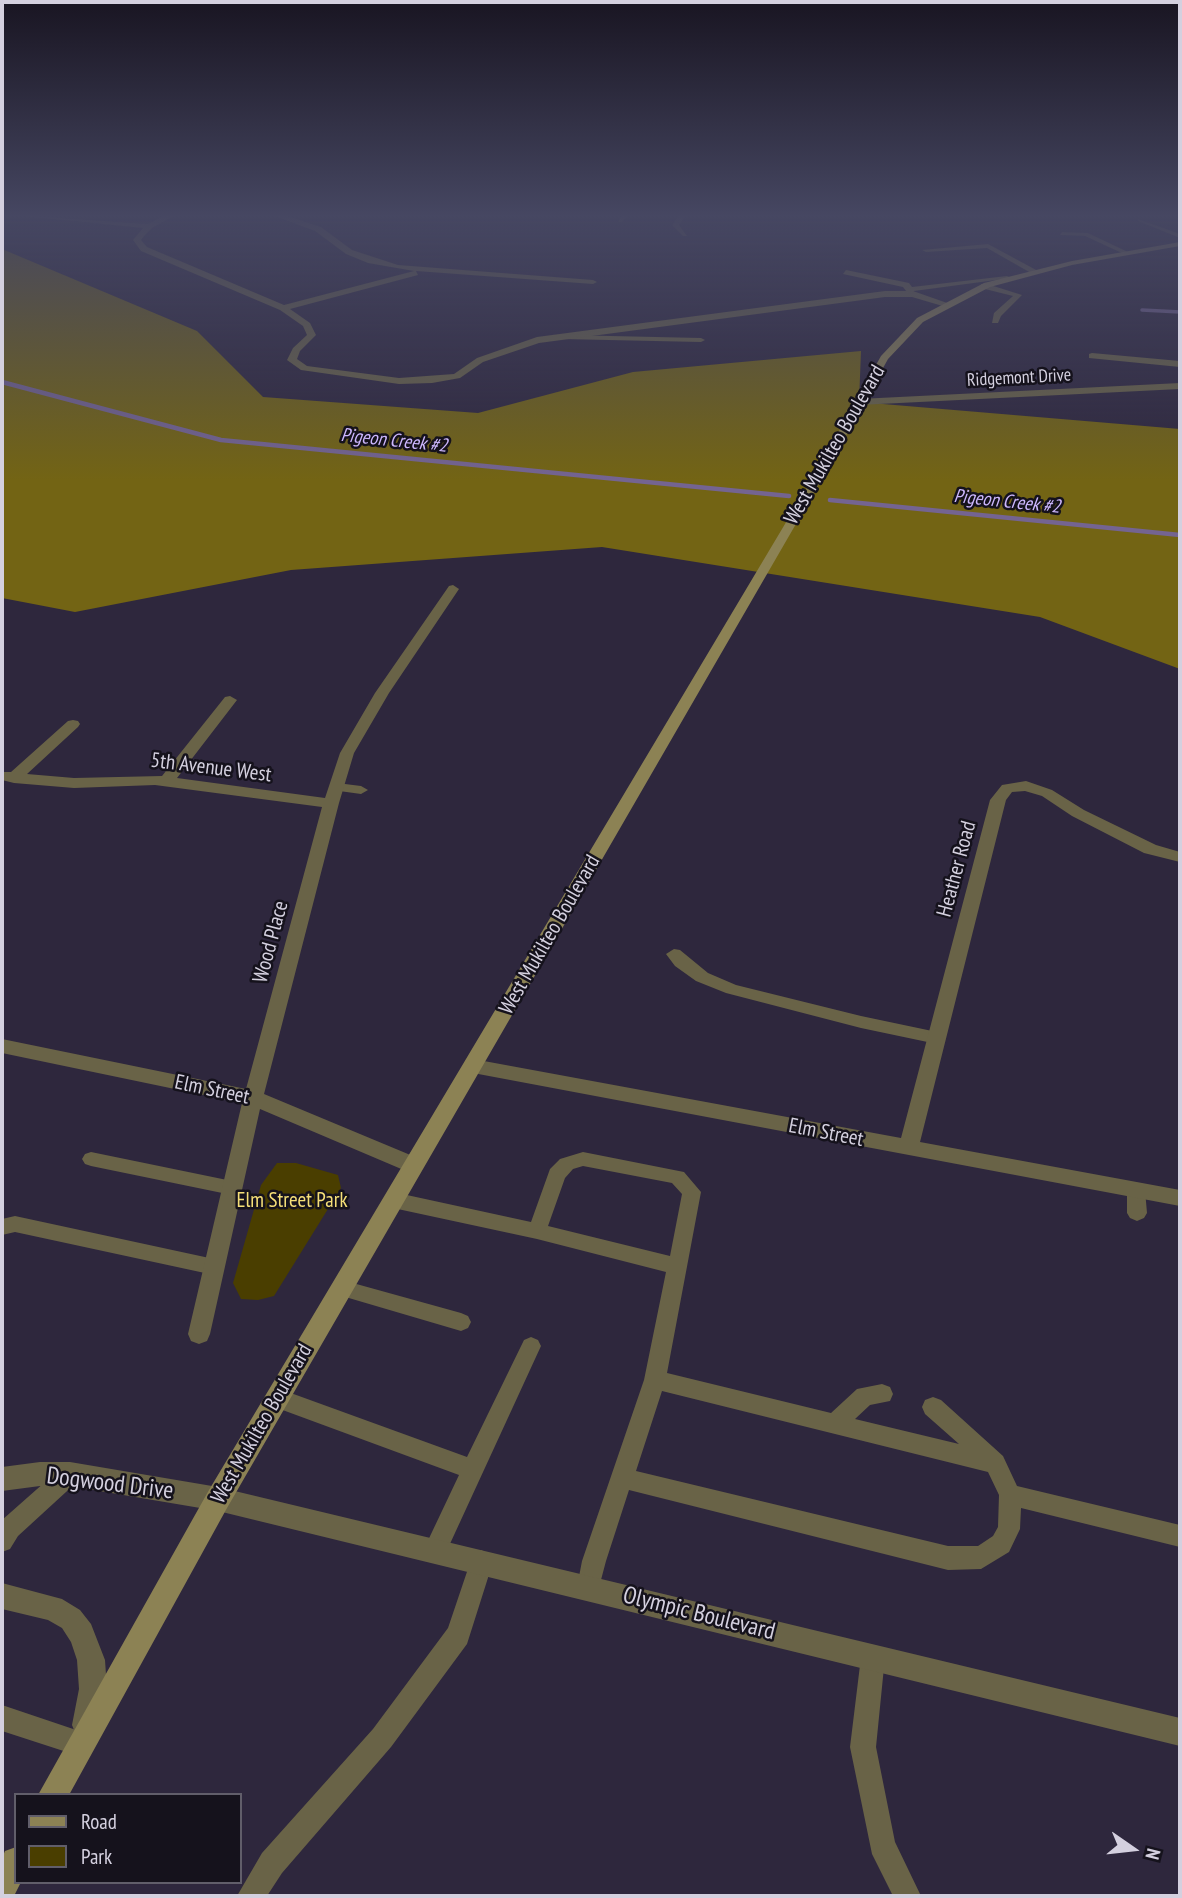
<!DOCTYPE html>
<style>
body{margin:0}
#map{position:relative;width:1182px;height:1898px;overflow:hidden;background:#2e273d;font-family:"PT Sans Narrow",sans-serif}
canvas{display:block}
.frame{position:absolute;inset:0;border:4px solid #d4d0df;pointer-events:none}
.legend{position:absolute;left:14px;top:1793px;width:228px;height:91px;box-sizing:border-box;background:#15121c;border:2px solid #615e6a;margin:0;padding:9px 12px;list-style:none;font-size:21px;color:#d4d0df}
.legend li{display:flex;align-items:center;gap:14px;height:35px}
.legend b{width:35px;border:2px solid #615e6a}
.north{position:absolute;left:1098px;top:1814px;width:70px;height:70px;-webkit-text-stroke:5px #15121c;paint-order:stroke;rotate:104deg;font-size:19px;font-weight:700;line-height:28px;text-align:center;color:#d4d0df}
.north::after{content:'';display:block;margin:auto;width:24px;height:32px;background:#d4d0df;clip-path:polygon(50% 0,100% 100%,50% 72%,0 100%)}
</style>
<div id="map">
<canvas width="1182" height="1898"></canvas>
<div class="frame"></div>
<ul class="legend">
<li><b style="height:9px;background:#8c8254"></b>Road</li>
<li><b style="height:19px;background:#4a3e00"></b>Park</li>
</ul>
<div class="north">N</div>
</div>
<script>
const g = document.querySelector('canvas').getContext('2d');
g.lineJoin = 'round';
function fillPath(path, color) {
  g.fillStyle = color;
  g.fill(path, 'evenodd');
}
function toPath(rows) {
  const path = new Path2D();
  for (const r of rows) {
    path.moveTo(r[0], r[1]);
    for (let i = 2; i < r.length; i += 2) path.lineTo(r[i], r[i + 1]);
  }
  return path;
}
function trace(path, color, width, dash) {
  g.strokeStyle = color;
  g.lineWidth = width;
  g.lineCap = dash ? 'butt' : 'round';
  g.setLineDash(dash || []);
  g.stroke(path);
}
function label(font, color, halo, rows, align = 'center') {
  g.font = font + ' "PT Sans Narrow",sans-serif';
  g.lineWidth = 5;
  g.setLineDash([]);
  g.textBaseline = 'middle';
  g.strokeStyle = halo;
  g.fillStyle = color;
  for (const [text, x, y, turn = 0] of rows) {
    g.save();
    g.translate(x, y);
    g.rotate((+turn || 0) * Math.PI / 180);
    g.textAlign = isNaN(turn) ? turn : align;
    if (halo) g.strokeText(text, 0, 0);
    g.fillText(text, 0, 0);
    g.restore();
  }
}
fillPath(toPath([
 [277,1163,296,1163,338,1175,341,1188,274,1296,258,1300,241,1299,233,1283,261,1185]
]), '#4a3e00');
fillPath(toPath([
 [2,249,197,331,263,397,478,413,633,372,861,351,859,402,1180,429,1180,669,1040,617,602,547,291,570,75,612,2,598]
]), '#736414');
trace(toPath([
 [1142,310,1180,312]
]), '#746491', 3.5);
trace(toPath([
 [2,382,221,440,789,496],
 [830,500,1180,535]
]), '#746491', 4.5);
fillPath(toPath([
 [622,214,629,214,622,222,618,222,622,214],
 [680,214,687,214,679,225,687,236,683,236,672,225,680,214],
 [1138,219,1180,234,1180,238,1138,221,1138,219],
 [1062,232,1088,233,1130,253,1124,254,1085,236,1060,235,1062,232],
 [846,270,909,283,912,287,1007,276,1011,278,914,291,910,296,903,287,843,274,846,270],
 [981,284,987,284,1022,295,1001,316,998,323,992,323,994,313,1013,296,981,288,981,284],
 [565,335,701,338,705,340,701,342,562,339,565,335],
 [337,783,361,786,368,790,361,794,332,790,330,787,332,784,337,783],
 [674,949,680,950,708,973,736,985,861,1016,937,1032,943,1034,945,1038,943,1042,937,1044,861,1028,726,993,696,981,675,966,666,954,674,949],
 [91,1152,232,1181,239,1183,241,1188,239,1193,232,1195,91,1166,85,1164,82,1159,85,1154,91,1152],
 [583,1152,684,1172,701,1192,667,1373,831,1413,857,1389,882,1384,890,1387,893,1394,890,1401,870,1405,855,1419,959,1444,925,1414,922,1407,925,1400,933,1397,941,1400,1003,1456,1017,1486,1180,1525,1180,1547,1021,1508,1020,1529,1009,1552,981,1569,948,1570,629,1490,606,1561,597,1595,589,1599,581,1595,577,1587,582,1561,644,1380,666,1272,537,1239,393,1208,386,1205,384,1200,386,1195,393,1192,531,1222,550,1169,560,1159,583,1152],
 [583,1166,672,1183,682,1194,670,1256,548,1226,565,1178,573,1169,583,1166],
 [662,1391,988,1472,999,1495,998,1527,993,1536,978,1546,948,1546,636,1471,662,1391],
 [1136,1183,1143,1185,1145,1190,1147,1213,1144,1218,1137,1221,1130,1218,1127,1213,1127,1190,1129,1185,1136,1183],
 [15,1216,214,1259,221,1261,224,1267,221,1273,214,1275,15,1232,2,1235,2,1219,15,1216],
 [342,1280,461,1313,468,1316,471,1322,468,1328,461,1331,342,1296,335,1294,332,1288,335,1282,342,1280],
 [531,1337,538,1340,541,1346,443,1559,435,1562,427,1559,423,1551,459,1475,269,1405,266,1398,269,1391,277,1388,467,1457,524,1340,531,1337],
 [70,1463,78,1467,81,1474,78,1481,18,1536,10,1549,2,1552,2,1520,62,1467,70,1463],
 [481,1550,489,1554,493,1562,467,1644,391,1747,282,1873,267,1896,237,1896,262,1853,373,1729,448,1628,473,1554,481,1550],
 [873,1645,882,1648,885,1657,876,1747,895,1842,921,1896,893,1896,872,1854,850,1747,861,1657,864,1648,873,1645],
 [2,1705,91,1735,95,1744,91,1753,82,1757,2,1731,2,1705]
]), '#696347');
fillPath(toPath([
 [2,214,148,224,167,214,177,214,152,228,145,235,141,240,147,247,284,305,414,271,368,263,346,254,315,231,269,214,281,214,321,227,352,250,398,265,593,280,597,282,593,284,416,271,418,275,290,309,310,323,316,335,300,351,297,359,307,366,399,378,454,374,477,358,537,337,885,291,913,291,950,304,946,307,912,297,885,297,539,343,483,362,460,378,432,383,399,384,301,370,287,360,293,348,307,335,303,326,280,310,141,251,133,240,143,228,2,214],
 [988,244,1038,271,1031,273,987,248,926,252,922,250,988,244],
 [1092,353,1180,361,1180,367,1089,358,1089,354,1092,353],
 [1180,383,1180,389,859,405,854,402,859,399,1180,383],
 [453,585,459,589,389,693,354,753,339,803,264,1094,420,1159,423,1165,420,1171,413,1173,406,1171,260,1109,210,1334,207,1341,199,1344,191,1341,188,1334,242,1103,2,1053,2,1039,246,1089,322,807,155,785,74,788,14,783,2,780,2,772,11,772,68,721,73,720,78,721,80,724,78,727,27,774,74,778,162,776,225,697,230,696,237,700,177,778,325,798,340,753,375,693,449,586,453,585],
 [1026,781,1052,790,1084,810,1156,845,1180,852,1180,862,1144,853,1072,816,1042,796,1025,791,1012,792,1006,800,920,1142,1180,1190,1180,1206,473,1073,466,1071,463,1066,466,1061,473,1059,901,1138,990,800,1002,785,1026,781]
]), '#696347');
fillPath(toPath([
 [40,1462,70,1462,218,1487,1180,1718,1180,1746,218,1511,70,1486,40,1486,2,1491,2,1467,40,1462],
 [2,1583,62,1599,80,1610,91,1624,105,1660,107,1689,96,1735,86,1739,76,1735,72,1725,79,1689,77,1660,71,1642,62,1628,48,1620,2,1609,2,1583]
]), '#696347');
fillPath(toPath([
 [1180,242,1180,246,1072,265,990,287,923,322,888,359,826,472,227,1508,69,1795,38,1795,209,1490,816,472,881,356,917,318,984,283,1072,261,1180,242],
 [16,1847,16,1882,21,1882,14,1896,2,1896,2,1858,5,1851,16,1847]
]), '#8c8254');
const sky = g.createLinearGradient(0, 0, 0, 480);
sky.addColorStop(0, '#191522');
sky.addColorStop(0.45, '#464762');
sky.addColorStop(1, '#46476200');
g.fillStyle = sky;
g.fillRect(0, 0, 1182, 480);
label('18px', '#d4d0df', '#15121c', [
 ["Ridgemont Drive",1019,378,-3]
]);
label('italic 19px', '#cdb7fe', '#15121c', [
 ["Pigeon Creek #2",394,441,6],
 ["Pigeon Creek #2",1007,502,6]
]);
label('21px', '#d4d0df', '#15121c', [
 ["West Mukilteo Boulevard",835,445,-60],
 ["5th Avenue West",211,768,7],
 ["Heather Road",957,869,-75],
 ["West Mukilteo Boulevard",550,935,-60],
 ["Wood Place",271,942,-75],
 ["Elm Street",212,1090,12],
 ["Elm Street",826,1133,11],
 ["West Mukilteo Boulevard",262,1424,-60]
]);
label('21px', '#f5df78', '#15121c', [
 ["Elm Street Park",292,1201]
]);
label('24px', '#d4d0df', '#15121c', [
 ["Dogwood Drive",110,1484,7],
 ["Olympic Boulevard",699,1614,14]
]);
</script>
